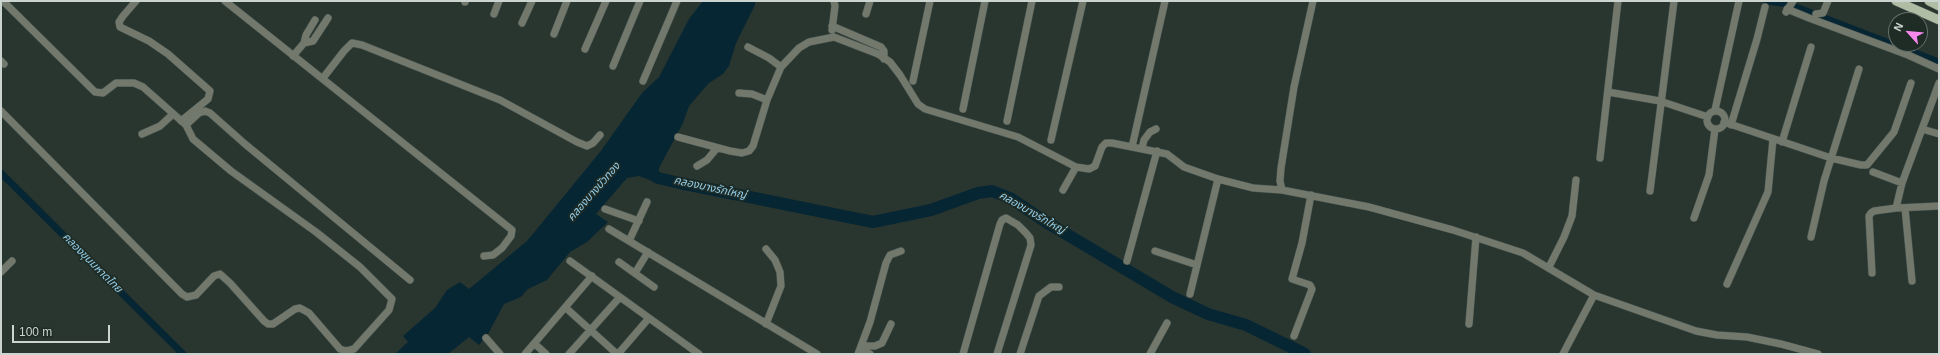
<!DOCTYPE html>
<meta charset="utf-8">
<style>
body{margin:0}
#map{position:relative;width:1940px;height:355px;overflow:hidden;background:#293630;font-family:Helvetica,sans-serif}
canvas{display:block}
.frame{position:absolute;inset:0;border:2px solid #ccd4d0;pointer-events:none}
.north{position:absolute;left:1888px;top:12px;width:40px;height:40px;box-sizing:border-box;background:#1f2c26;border:1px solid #646f6a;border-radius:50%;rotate:297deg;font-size:11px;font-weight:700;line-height:16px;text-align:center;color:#ccd4d0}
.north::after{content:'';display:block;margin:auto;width:14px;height:18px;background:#f688ed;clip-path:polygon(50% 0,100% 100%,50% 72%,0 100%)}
.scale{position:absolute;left:12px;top:325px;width:98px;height:18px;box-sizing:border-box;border:2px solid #ccd4d0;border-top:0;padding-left:5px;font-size:12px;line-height:14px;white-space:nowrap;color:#ccd4d0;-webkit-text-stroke:3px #1f2c26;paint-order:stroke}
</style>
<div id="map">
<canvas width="1940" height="355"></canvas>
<div class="frame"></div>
<div class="north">N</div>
<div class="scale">100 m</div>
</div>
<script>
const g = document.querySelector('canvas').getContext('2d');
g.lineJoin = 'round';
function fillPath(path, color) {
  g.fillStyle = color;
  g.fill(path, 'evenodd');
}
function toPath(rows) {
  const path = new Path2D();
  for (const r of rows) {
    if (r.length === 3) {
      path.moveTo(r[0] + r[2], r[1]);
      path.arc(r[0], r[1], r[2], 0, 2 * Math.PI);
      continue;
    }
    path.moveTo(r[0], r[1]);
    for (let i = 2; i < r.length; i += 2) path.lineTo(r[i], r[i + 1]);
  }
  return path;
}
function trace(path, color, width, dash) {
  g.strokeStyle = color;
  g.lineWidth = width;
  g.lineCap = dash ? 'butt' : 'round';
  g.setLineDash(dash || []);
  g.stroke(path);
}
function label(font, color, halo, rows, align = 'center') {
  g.font = font + ' Helvetica,"Noto Sans Thai",sans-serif';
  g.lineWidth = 3.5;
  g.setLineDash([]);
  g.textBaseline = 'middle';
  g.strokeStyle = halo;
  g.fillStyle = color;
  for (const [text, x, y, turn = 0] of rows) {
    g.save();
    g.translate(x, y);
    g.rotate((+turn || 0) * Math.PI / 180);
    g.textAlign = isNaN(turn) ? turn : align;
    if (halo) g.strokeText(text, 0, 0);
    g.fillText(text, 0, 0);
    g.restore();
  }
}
fillPath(toPath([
 [703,1,755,1,755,5,736,43,729,66,723,74,709,83,689,106,683,123,660,166,655,182,639,176,627,178,596,214,608,222,587,242,570,252,547,280,528,289,521,297,504,304,488,334,479,345,469,337,448,354,395,354,408,342,403,336,435,308,447,290,460,282,469,289,527,241,600,152,642,93,659,77,689,19]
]), '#072633');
trace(toPath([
 [1767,1,1788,4,1939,62],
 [1,173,183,354]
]), '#072633', 7);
trace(toPath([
 [644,168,658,178,680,183,873,222,931,210,978,193,992,191,1010,198,1046,222,1172,297,1208,314,1246,325,1305,354]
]), '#072633', 12);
const minor = toPath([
 [3,1,95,92,103,93,116,83,134,83,143,87,186,125,199,113,205,111,210,113,245,144,410,280],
 [136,1,123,16,119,22,120,27,149,41,168,54,210,91,208,99,181,121],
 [225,1,512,230,511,236,502,248,493,255,484,256],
 [1313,1,1294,87,1281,168,1280,181,1282,190,1369,207,1453,230,1523,253,1594,295,1696,331,1717,335,1747,337,1781,344,1818,354],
 [465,2,465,1],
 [1787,9,1809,18,1908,55,1939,69],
 [1786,12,1793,1],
 [494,14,499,1],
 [866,14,870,1],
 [1816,14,1823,13,1828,1],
 [522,23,532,1],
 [832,26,881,47,884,51,884,59],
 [832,30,835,6,834,1],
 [554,34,567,1],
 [304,43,306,35,315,20],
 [748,47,769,58,781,67],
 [585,49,606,1],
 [293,56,304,43,313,41,328,18],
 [1,61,4,64],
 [613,66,640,1],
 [323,78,344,51,352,43,362,45,500,100,577,142,587,146,593,143,600,135],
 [643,81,677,1],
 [913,81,930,1],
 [1608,92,1660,101,1708,117],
 [739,93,752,94,767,100],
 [963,109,985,1],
 [1715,110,1739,1],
 [1,111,182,294,187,297,196,295,214,276,220,274,230,283,264,321,268,324,273,324,295,309,300,308,309,313,340,349,346,351,354,349,389,310,392,299,360,267,316,232,231,171,193,139,186,125],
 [1716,120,9],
 [1007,121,1032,1],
 [1724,122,1831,158,1861,165,1867,165,1894,132,1911,83],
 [1731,125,1757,39,1765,7],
 [1922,129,1939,134],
 [142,134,160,126,172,115],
 [678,137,730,151,742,153,749,151,753,146,767,100,781,67,799,48,809,42,834,37,878,54,890,62,900,75,918,104,925,109,1018,137,1076,167,1089,169,1095,166,1102,147,1106,143,1112,143,1167,154,1184,167,1218,179,1253,188,1282,190],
 [1051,140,1083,1],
 [1782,142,1811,47],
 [1132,147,1165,1],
 [1142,148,1144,140,1150,132,1156,129],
 [1600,158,1618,1],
 [697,166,707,160,717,148],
 [1873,172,1902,183],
 [1063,190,1076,167],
 [1650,191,1674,1],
 [1896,208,1902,183,1939,83],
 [1905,208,1912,281],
 [605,209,639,221],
 [1694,218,1709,175,1715,129],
 [609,229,817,354],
 [1811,237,1824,181,1859,69],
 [629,241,647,202],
 [766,249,775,260,780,272,781,286,766,324],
 [1155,251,1197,265],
 [570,261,699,354],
 [1127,261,1157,151],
 [619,262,654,287],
 [1549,267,1564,237,1572,216,1576,180],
 [1,272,12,261],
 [635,273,648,252],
 [1872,273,1869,216,1871,213,1874,211,1896,208,1939,206],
 [1727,284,1768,192,1773,139],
 [1190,294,1218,179],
 [566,308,617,354],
 [1469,324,1476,237],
 [1294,336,1312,289,1310,285,1292,279,1302,243,1311,195],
 [486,338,500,354],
 [535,344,546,354],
 [862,346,875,346,882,343,891,324],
 [861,350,870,354],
 [525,354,592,276],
 [569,354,620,297],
 [618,354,649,318],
 [858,354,870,322,886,263,890,255,901,251],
 [963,354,1000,224,1002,220,1006,218,1018,225,1026,233,1030,238,1031,245,997,354],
 [1020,354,1039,296,1051,287,1059,287],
 [1150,354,1167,323],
 [1563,354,1594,295]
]);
const major = toPath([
 [1896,1,1939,20],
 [1929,1,1939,6]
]);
trace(minor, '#46524d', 8);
trace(major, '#46524d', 10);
trace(minor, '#72786c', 7);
trace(major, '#b0bda5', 9);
label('italic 11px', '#92ceeb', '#1f2c26', [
 ["คลองบางรักใหญ่",710,188,12],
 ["คลองบางบัวทอง",594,192,-49],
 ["คลองบางรักใหญ่",1032,213,30],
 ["คลองขุนมหาดไทย",92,263,45]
]);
</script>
